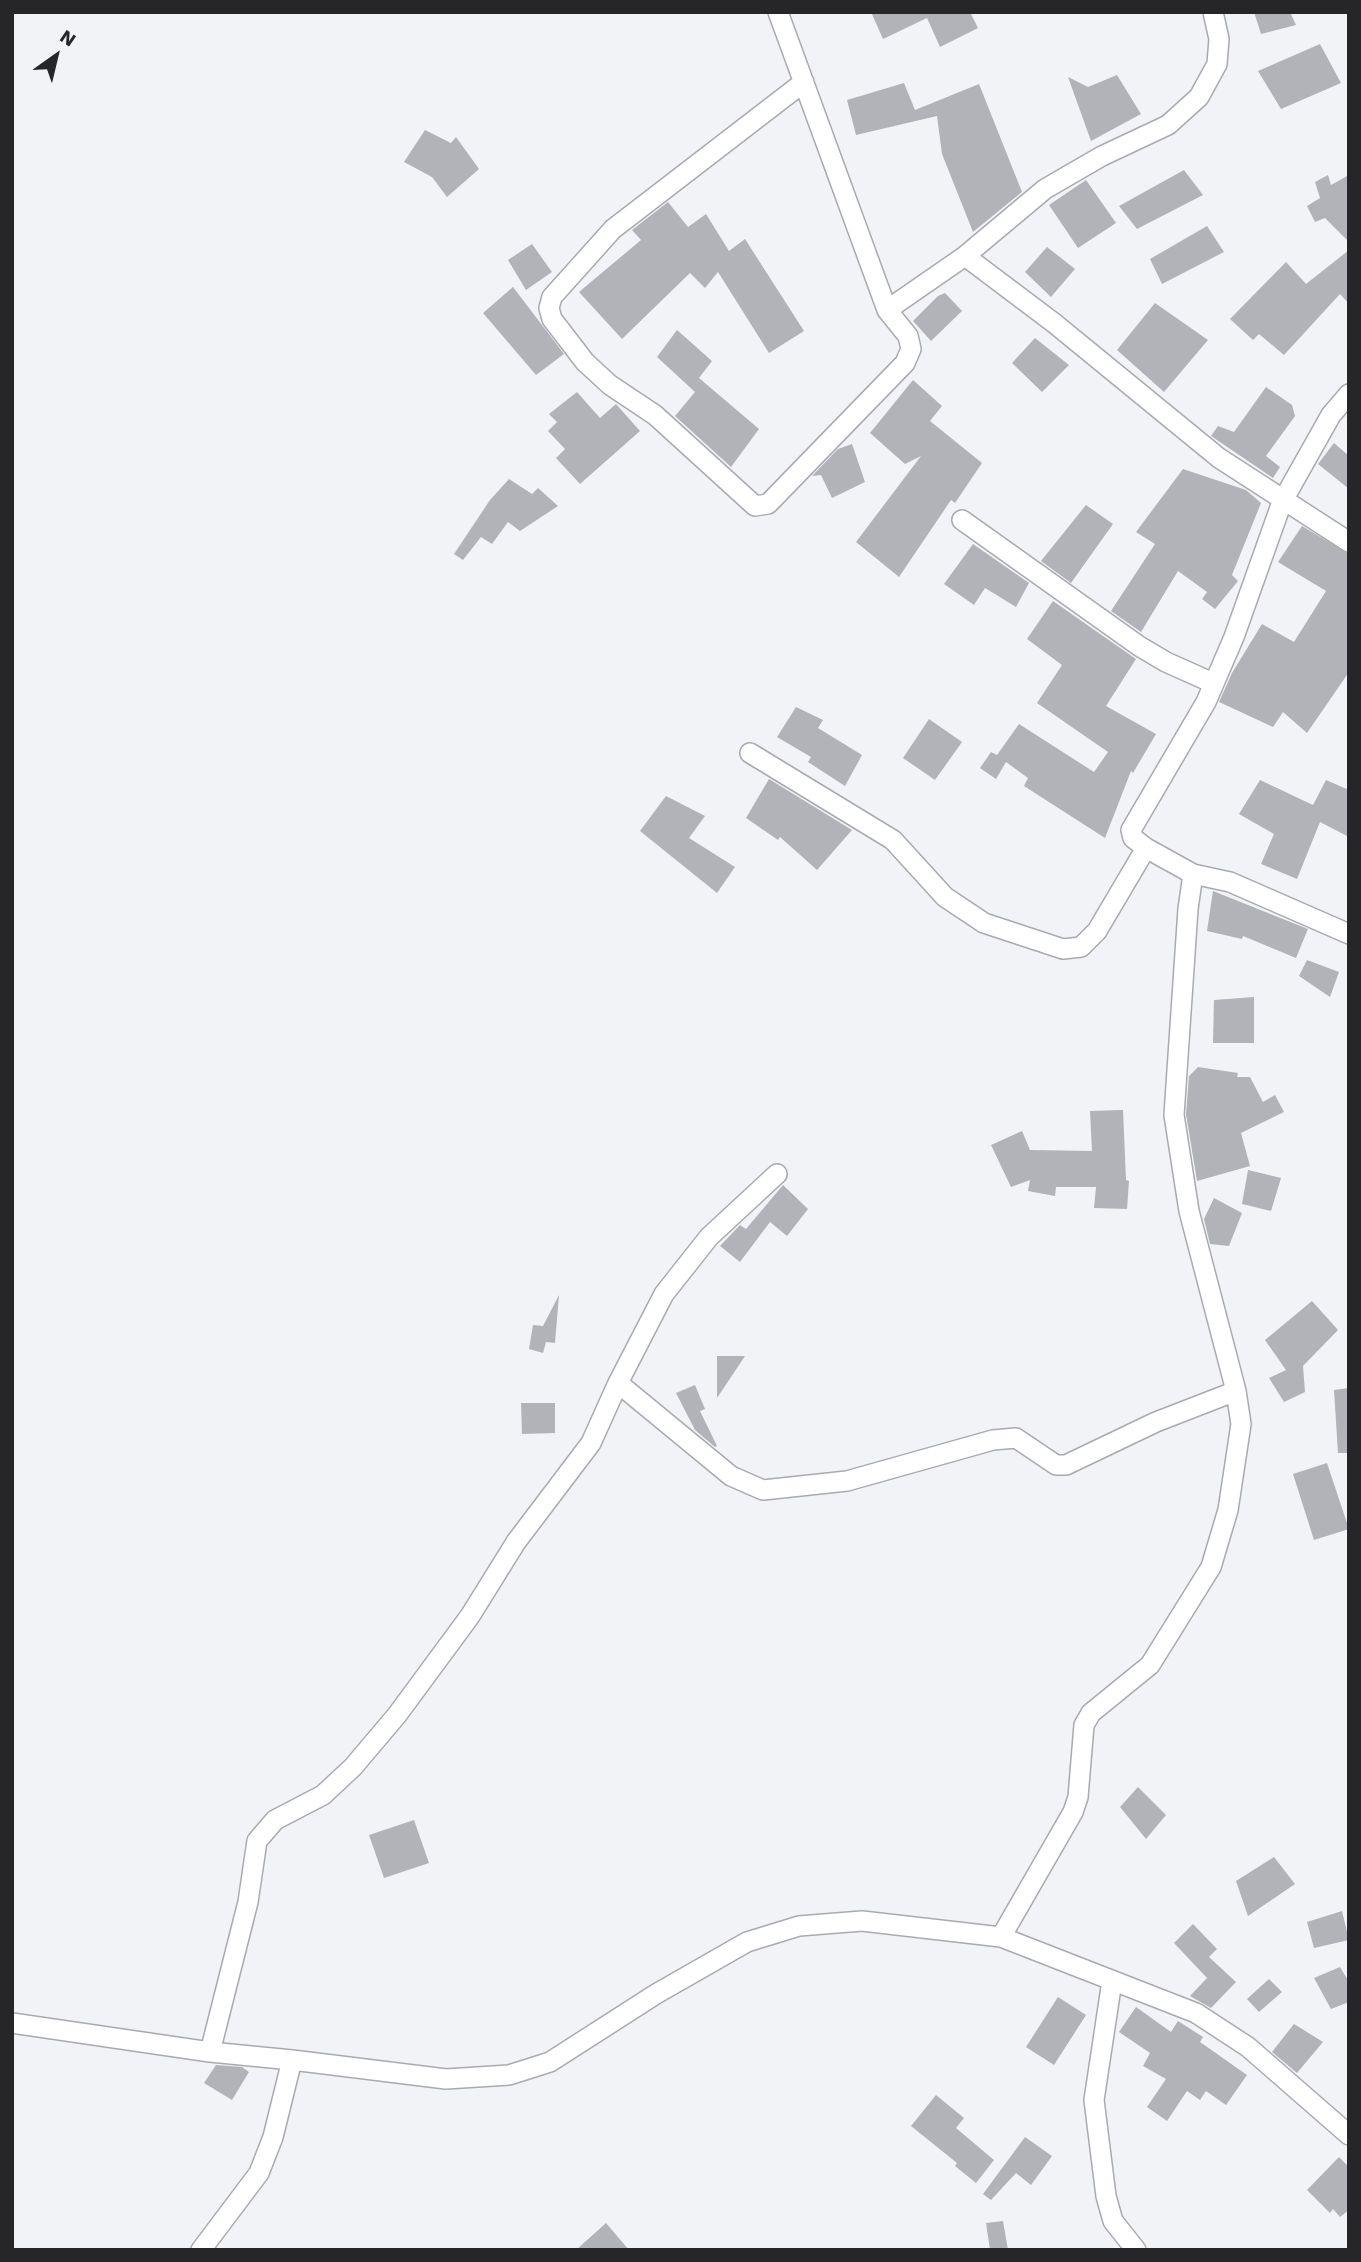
<!DOCTYPE html>
<style>
body{margin:0}
#map{position:relative;width:1361px;height:2262px;overflow:hidden;background:#f1f3f7;font-family:"Work Sans",sans-serif}
canvas{display:block}
.frame{position:absolute;inset:0;border:14px solid #262628;pointer-events:none}
.north{position:absolute;left:21px;top:21px;width:70px;height:70px;-webkit-text-stroke:5px #f1f3f7;paint-order:stroke;rotate:34deg;font-size:19px;font-weight:700;line-height:28px;text-align:center;color:#262628}
.north::after{content:'';display:block;margin:auto;width:24px;height:32px;background:#262628;clip-path:polygon(50% 0,100% 100%,50% 72%,0 100%)}
</style>
<div id="map">
<canvas width="1361" height="2262"></canvas>
<div class="frame"></div>
<div class="north">N</div>
</div>
<script>
const g = document.querySelector('canvas').getContext('2d');
g.lineJoin = 'round';
function fillPath(path, color) {
  g.fillStyle = color;
  g.fill(path, 'evenodd');
}
function toPath(rows) {
  const path = new Path2D();
  for (const r of rows) {
    path.moveTo(r[0], r[1]);
    for (let i = 2; i < r.length; i += 2) path.lineTo(r[i], r[i + 1]);
  }
  return path;
}
function trace(path, color, width, dash) {
  g.strokeStyle = color;
  g.lineWidth = width;
  g.lineCap = dash ? 'butt' : 'round';
  g.setLineDash(dash || []);
  g.stroke(path);
}
fillPath(toPath([
 [871,12,970,12,978,28,940,47,927,18,883,39],
 [1254,12,1290,12,1296,25,1261,34],
 [1320,44,1341,83,1281,109,1258,71],
 [1117,75,1141,114,1091,141,1068,77,1088,87],
 [904,83,915,110,979,84,1022,192,973,232,942,154,937,116,856,135,847,100],
 [425,130,451,143,456,137,479,169,447,197,432,177,404,162],
 [1184,170,1203,195,1137,229,1119,206],
 [1328,175,1331,185,1349,175,1349,242,1325,218,1315,222,1307,206,1320,198,1315,182],
 [1086,180,1116,223,1078,248,1049,205],
 [668,202,688,227,706,214,729,251,745,239,804,331,769,353,718,272,705,288,690,273,622,339,579,292,641,240,632,230],
 [1207,226,1224,252,1162,284,1150,259],
 [532,244,552,272,526,290,508,260],
 [1047,247,1075,269,1051,297,1025,272],
 [1349,250,1349,304,1340,294,1284,355,1259,334,1253,340,1230,319,1286,262,1306,284],
 [513,287,564,354,536,375,483,313],
 [945,293,962,311,931,341,913,321,938,296],
 [1155,303,1208,340,1164,392,1117,350],
 [677,330,712,361,699,378,759,429,731,467,675,416,695,392,657,357],
 [1035,338,1069,365,1042,392,1012,363],
 [913,380,942,406,930,421,982,463,955,503,951,500,899,577,856,542,921,456,905,464,870,433],
 [1266,387,1292,405,1295,416,1266,456,1280,467,1273,478,1211,436,1218,426,1234,432],
 [577,392,600,418,616,404,640,431,580,484,556,458,565,449,548,431,557,422,549,414],
 [1334,443,1349,456,1349,489,1318,464],
 [852,444,865,482,832,498,821,475,812,476,838,449],
 [1183,469,1246,490,1261,503,1232,575,1238,581,1215,609,1202,599,1207,592,1178,571,1141,632,1111,611,1155,544,1136,532],
 [509,479,532,494,538,488,558,506,520,531,508,522,492,544,481,537,463,560,454,554,490,500],
 [1086,505,1113,524,1071,583,1041,561],
 [1302,526,1349,554,1349,672,1307,733,1283,712,1273,727,1219,702,1232,673,1262,624,1294,642,1326,591,1278,562],
 [973,544,1029,583,1016,607,985,588,974,605,944,584],
 [1053,601,1136,659,1106,706,1156,734,1133,773,1131,771,1105,838,1024,786,1028,778,1006,762,996,779,980,768,991,752,997,755,1019,724,1094,772,1108,752,1037,703,1062,665,1027,639],
 [796,707,823,720,818,728,862,755,845,786,808,762,811,757,777,737],
 [929,719,962,742,935,780,903,758],
 [769,779,852,830,817,870,780,837,778,840,746,818],
 [1260,780,1313,805,1326,780,1349,790,1349,837,1320,822,1297,879,1261,864,1274,834,1239,814],
 [666,796,705,816,689,838,735,867,717,893,640,831],
 [1213,891,1308,929,1296,958,1243,936,1242,939,1207,931],
 [1307,960,1339,972,1330,997,1299,976],
 [1254,997,1254,1043,1213,1043,1214,1000],
 [1198,1067,1238,1073,1237,1077,1250,1077,1263,1102,1275,1095,1284,1112,1241,1133,1250,1166,1197,1181,1186,1114,1189,1076],
 [1123,1110,1126,1180,1129,1181,1127,1209,1094,1208,1096,1187,1056,1187,1055,1196,1028,1191,1030,1180,1011,1187,991,1145,1022,1131,1030,1150,1092,1151,1090,1111],
 [1248,1170,1281,1178,1271,1211,1242,1204],
 [783,1185,808,1209,787,1236,770,1222,740,1262,720,1246,740,1225,746,1229],
 [1214,1198,1242,1213,1229,1246,1210,1244,1204,1219],
 [559,1295,555,1343,546,1342,543,1353,529,1349,533,1325,543,1326],
 [1312,1301,1338,1330,1303,1366,1305,1392,1284,1402,1269,1378,1286,1370,1265,1340],
 [717,1356,745,1356,717,1398],
 [695,1385,705,1409,700,1411,717,1446,715,1447,695,1430,676,1393],
 [1349,1388,1349,1453,1338,1453,1334,1390],
 [521,1403,555,1403,555,1433,522,1434],
 [1327,1463,1349,1529,1314,1540,1293,1474],
 [1138,1787,1166,1815,1146,1839,1120,1807],
 [414,1820,429,1863,384,1878,369,1835],
 [1274,1857,1295,1884,1248,1916,1236,1881],
 [1342,1911,1349,1940,1314,1948,1307,1922],
 [1193,1924,1217,1949,1209,1957,1236,1982,1211,2008,1190,1996,1207,1978,1174,1943],
 [1340,1967,1349,1982,1349,2002,1331,2009,1314,1978],
 [1269,1979,1282,1992,1259,2012,1247,1999],
 [1058,1997,1086,2015,1054,2065,1026,2047],
 [1136,2007,1171,2032,1178,2021,1203,2037,1200,2042,1247,2075,1226,2105,1206,2091,1200,2100,1187,2091,1167,2121,1147,2107,1166,2079,1143,2066,1150,2053,1119,2032],
 [1294,2024,1323,2042,1297,2073,1272,2052],
 [216,2065,242,2067,249,2072,232,2100,204,2083],
 [936,2095,964,2118,956,2128,994,2160,976,2183,955,2166,957,2163,911,2126],
 [1025,2137,1052,2156,1031,2185,1016,2173,991,2200,983,2194],
 [1339,2157,1349,2167,1349,2210,1340,2217,1333,2209,1330,2213,1307,2190],
 [1003,2221,1008,2250,990,2250,986,2223],
 [606,2223,629,2250,576,2250]
]), '#b1b3b8');
const minor = toPath([
 [778,12,887,310,965,256,1054,323,1219,458,1349,542],
 [804,82,613,229,552,297,549,308,552,319,585,362,610,385,655,415,755,506,768,504,905,363,911,349,908,336,887,310],
 [965,256,1045,189,1102,156,1168,125,1199,97,1217,64,1219,39,1213,12],
 [962,520,1139,646,1166,662,1213,683],
 [750,753,893,840,945,897,984,923,1063,949,1081,947,1097,931,1146,848],
 [1193,874,1230,882,1349,934],
 [618,1383,731,1476,763,1490,847,1481,993,1440,1016,1438,1056,1465,1066,1465,1156,1422,1236,1391],
 [1001,1937,1073,1812,1078,1797,1084,1725,1091,1713,1150,1665,1211,1567,1228,1510,1241,1424,1236,1391,1189,1211,1174,1115,1188,909,1193,874,1146,848,1133,838,1131,830,1206,702,1234,637,1282,502,1331,415,1349,394],
 [1112,1981,1094,2100,1106,2196,1113,2221,1136,2250],
 [12,2023,210,2052],
 [292,2060,210,2052,248,1902,257,1841,275,1820,323,1795,353,1767,397,1715,470,1616,516,1542,591,1443,618,1383,664,1294,709,1237,777,1174],
 [201,2250,259,2173,273,2137,292,2060,446,2079,509,2075,550,2062,656,1994,747,1942,799,1926,862,1921,1001,1937,1196,2013,1248,2047,1349,2135]
]);
trace(minor, '#a8aaae', 22);
trace(minor, '#fff', 19);
</script>
